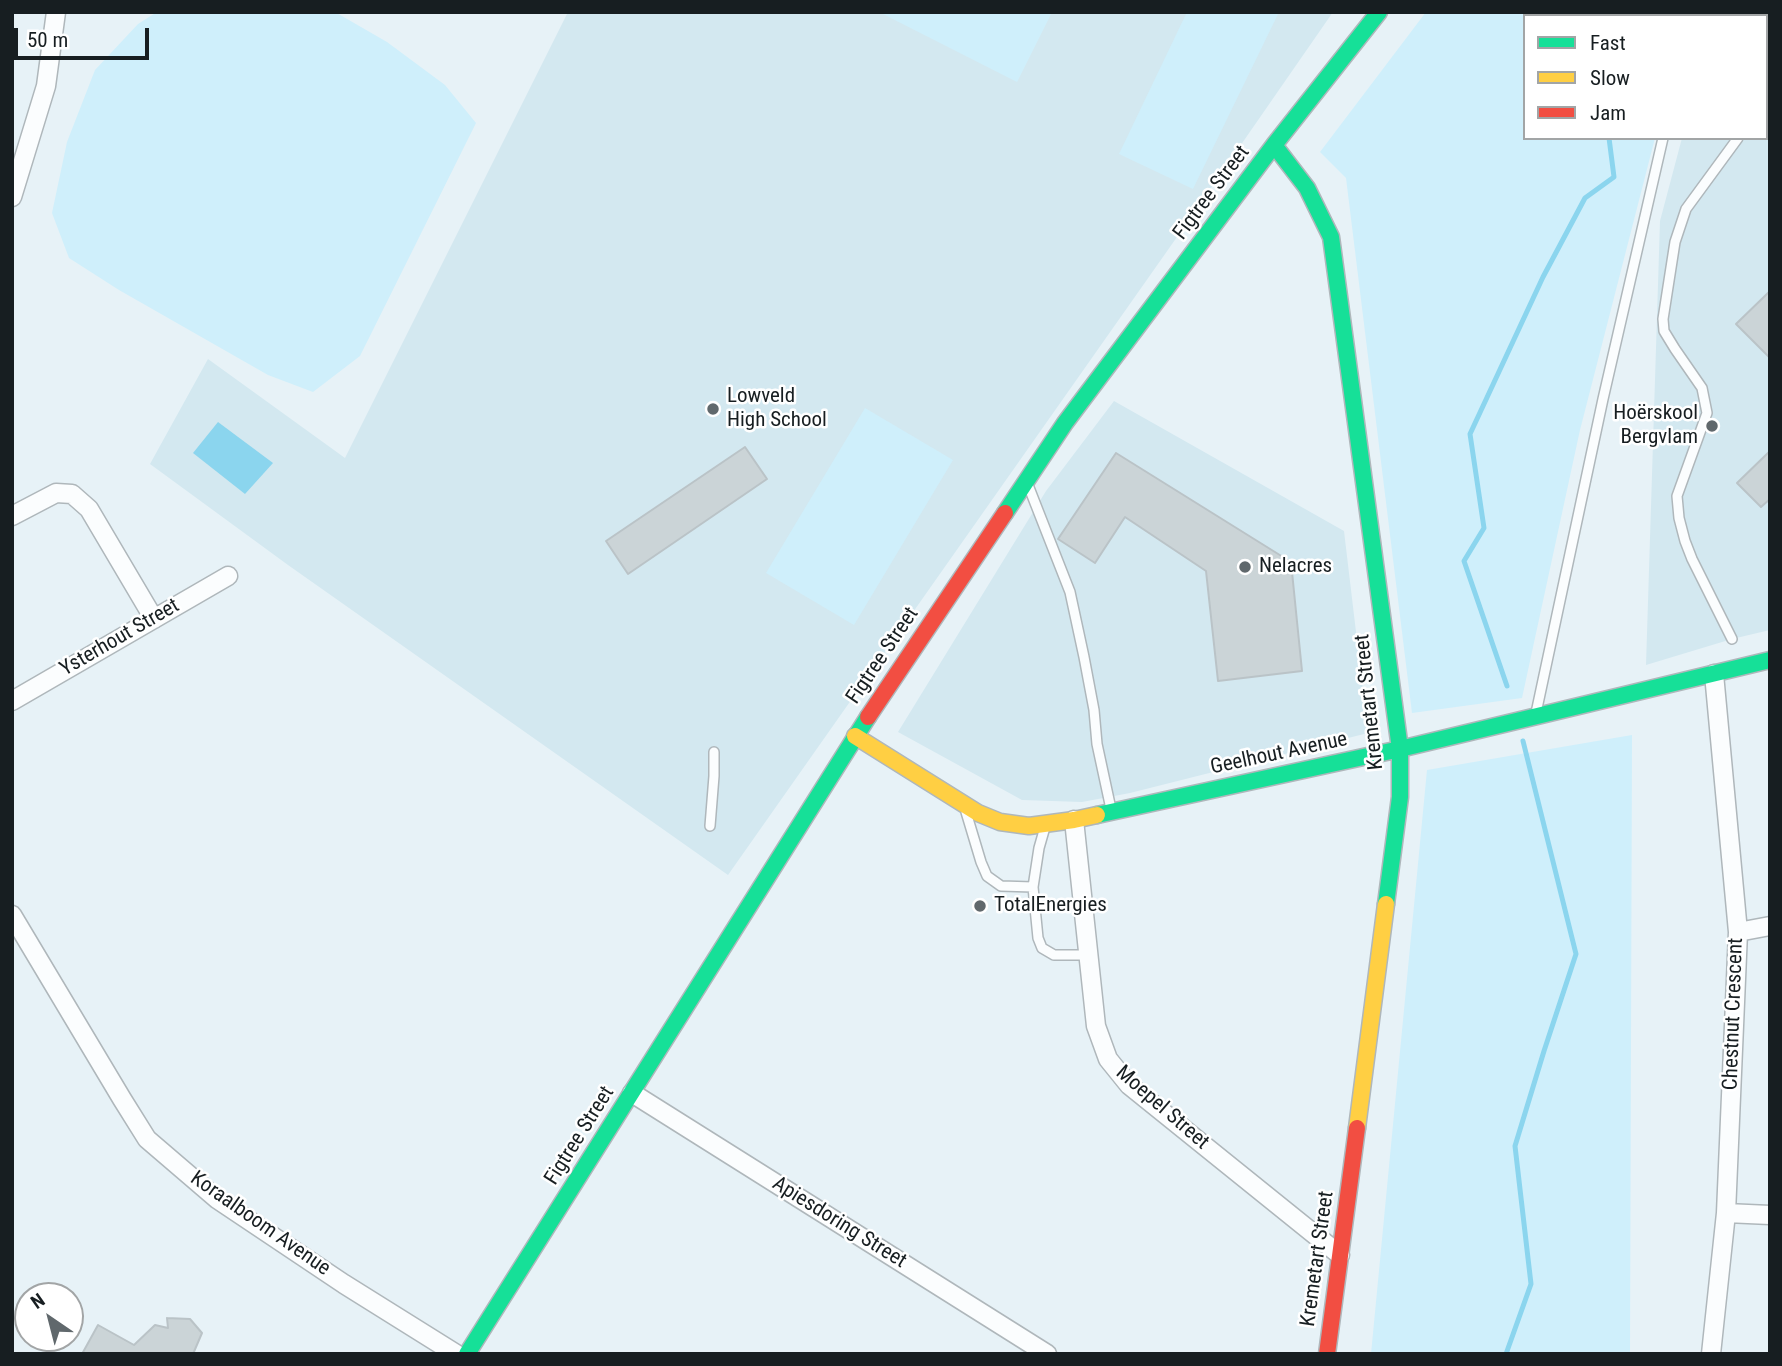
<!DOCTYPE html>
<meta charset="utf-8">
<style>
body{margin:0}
#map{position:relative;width:1782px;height:1366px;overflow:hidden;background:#e7f2f7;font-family:"Roboto Condensed",sans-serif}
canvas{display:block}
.frame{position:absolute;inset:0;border:14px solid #171e21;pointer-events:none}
.legend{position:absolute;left:1523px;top:14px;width:245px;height:126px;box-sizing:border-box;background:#fff;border:2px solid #a2a5a6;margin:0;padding:9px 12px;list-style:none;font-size:21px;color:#171e21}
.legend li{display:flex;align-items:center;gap:14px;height:35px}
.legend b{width:35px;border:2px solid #a2a5a6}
.north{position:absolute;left:14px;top:1282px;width:70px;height:70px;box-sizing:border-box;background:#fff;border:2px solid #a2a5a6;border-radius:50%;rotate:325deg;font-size:19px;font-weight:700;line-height:28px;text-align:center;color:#171e21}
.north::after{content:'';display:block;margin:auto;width:24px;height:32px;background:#60686c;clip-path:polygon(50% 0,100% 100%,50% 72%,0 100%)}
.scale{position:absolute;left:14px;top:28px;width:135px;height:32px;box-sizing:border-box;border:4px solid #171e21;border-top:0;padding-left:9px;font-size:21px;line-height:24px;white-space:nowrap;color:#171e21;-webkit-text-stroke:5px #fff;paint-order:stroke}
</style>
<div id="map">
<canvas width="1782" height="1366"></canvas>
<div class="frame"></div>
<ul class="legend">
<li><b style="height:9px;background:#16e098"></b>Fast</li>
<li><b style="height:9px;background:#ffcf43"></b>Slow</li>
<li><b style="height:9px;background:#f24e42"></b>Jam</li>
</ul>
<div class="north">N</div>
<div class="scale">50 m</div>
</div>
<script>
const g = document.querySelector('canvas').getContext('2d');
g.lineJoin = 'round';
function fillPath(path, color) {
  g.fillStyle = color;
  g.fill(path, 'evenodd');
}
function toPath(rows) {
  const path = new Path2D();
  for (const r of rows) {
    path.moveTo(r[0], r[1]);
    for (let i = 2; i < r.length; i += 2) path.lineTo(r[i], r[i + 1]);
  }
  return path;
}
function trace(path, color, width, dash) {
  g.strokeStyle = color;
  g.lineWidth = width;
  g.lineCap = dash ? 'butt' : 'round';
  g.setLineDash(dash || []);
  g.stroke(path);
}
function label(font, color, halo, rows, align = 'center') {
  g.font = font + ' "Roboto Condensed",sans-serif';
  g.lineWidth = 5;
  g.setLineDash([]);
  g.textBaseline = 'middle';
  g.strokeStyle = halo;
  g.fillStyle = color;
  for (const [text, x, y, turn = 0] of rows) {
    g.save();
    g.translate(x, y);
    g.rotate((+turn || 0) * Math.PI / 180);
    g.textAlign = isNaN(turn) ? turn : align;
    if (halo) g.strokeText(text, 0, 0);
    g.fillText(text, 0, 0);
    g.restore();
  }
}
fillPath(toPath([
 [568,12,1333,12,1177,237,728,875,288,565,150,464,208,359,345,458],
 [1714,12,1770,12,1770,630,1732,639,1646,665,1660,221,1682,138,1766,138,1766,16,1713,16],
 [1114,401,1344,531,1368,733,1130,793,1082,802,1022,800,898,732,1046,491]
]), '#d3e8f0');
fillPath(toPath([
 [157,12,335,12,387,42,445,85,476,123,360,356,313,392,268,375,119,290,69,258,52,213,67,142,95,70,138,24],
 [879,12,1052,12,1017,82],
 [1187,12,1279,12,1193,189,1119,154],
 [1426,12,1685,12,1684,16,1525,16,1525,138,1655,138,1580,430,1522,698,1412,713,1346,178,1320,152],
 [865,408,953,460,854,625,766,573],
 [1632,735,1630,1354,1371,1354,1427,770]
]), '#cfeffb');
fillPath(toPath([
 [218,422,273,463,245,494,193,453]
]), '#8bd5ee');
trace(toPath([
 [1622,16,1624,12],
 [1507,686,1464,561,1484,528,1470,434,1543,277,1585,198,1614,177,1609,138],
 [1506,1354,1531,1284,1515,1146,1544,1051,1576,954,1523,741]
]), '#8bd5ee', 5);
const building = toPath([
 [1770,291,1770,358,1736,324,1770,291],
 [745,447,767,479,628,574,606,541,745,447],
 [1770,451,1770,499,1761,507,1737,483,1770,451],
 [1116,453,1291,562,1302,671,1218,681,1206,571,1125,517,1095,563,1058,539,1116,453],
 [167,1318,190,1319,202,1333,193,1354,82,1354,98,1325,134,1345,155,1325,168,1328,167,1318]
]);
fillPath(building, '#cbd4d7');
trace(building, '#bac3c7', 2);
const lane = toPath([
 [1691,16,1692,12],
 [1766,99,1770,95],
 [1028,485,1070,592,1084,657,1094,710,1097,744,1111,809],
 [1732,639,1692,559,1685,541,1679,518,1677,496,1707,413,1702,388,1675,349,1664,331,1663,319,1675,242,1686,209,1738,138],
 [1536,713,1603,399,1663,138],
 [966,812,981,862,987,876,1001,886,1033,887,1039,848,1045,827],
 [710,826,714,776,714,752],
 [1033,887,1038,938,1042,948,1054,955,1088,955]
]);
const street = toPath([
 [12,197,46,86,56,12],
 [12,516,56,493,72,494,89,509,154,619],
 [12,701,228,576],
 [1074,820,1096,1026,1108,1059,1129,1085,1340,1255],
 [12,915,122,1099,147,1139,217,1199,344,1284,456,1354],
 [1738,932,1770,926],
 [632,1093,1047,1354],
 [1726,1213,1770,1215],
 [1711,1354,1726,1213,1738,932,1714,674]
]);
const fast = toPath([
 [1274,145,1307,188,1331,237,1400,749,1400,797,1386,904],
 [1005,513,1065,423,1274,145,1379,12],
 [1097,815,1400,749,1770,660],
 [467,1354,868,717]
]);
const slow = toPath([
 [855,736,978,813,1000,822,1029,826,1074,820,1097,815],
 [1357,1128,1386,904]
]);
const jam = toPath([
 [868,717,1005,513],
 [1327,1354,1357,1128]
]);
trace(lane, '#afb7bb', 12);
trace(street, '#afb7bb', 21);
trace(fast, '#afb7bb', 19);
trace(slow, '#afb7bb', 19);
trace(jam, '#afb7bb', 19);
trace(lane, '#fbfdfe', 9);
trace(street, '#fbfdfe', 18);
trace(fast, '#16e098', 16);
trace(slow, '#ffcf43', 16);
trace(jam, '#f24e42', 16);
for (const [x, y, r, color] of [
 [713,409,7,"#60686c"],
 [1712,426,7,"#60686c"],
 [1245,567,7,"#60686c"],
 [980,906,7,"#60686c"]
]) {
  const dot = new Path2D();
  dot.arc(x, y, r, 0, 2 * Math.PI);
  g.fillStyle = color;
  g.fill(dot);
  trace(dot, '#fff', 2.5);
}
label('21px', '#171e21', '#fff', [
 ["Figtree Street",1212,193,-53],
 ["Ysterhout Street",120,638,-30],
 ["Figtree Street",883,656,-56],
 ["Kremetart Street",1370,702,-96],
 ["Geelhout Avenue",1279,754,-12],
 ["Chestnut Crescent",1734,1014,-88],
 ["Moepel Street",1162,1108,41],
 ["Figtree Street",580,1136,-58],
 ["Apiesdoring Street",839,1223,32],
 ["Koraalboom Avenue",260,1224,35],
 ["Kremetart Street",1318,1259,-82]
]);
label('21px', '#171e21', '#fff', [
 ["Lowveld",727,397],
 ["High School",727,421],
 ["Hoërskool",1698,414,"right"],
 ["Bergvlam",1698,438,"right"],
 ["Nelacres",1259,567],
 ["TotalEnergies",994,906]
], 'left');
</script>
